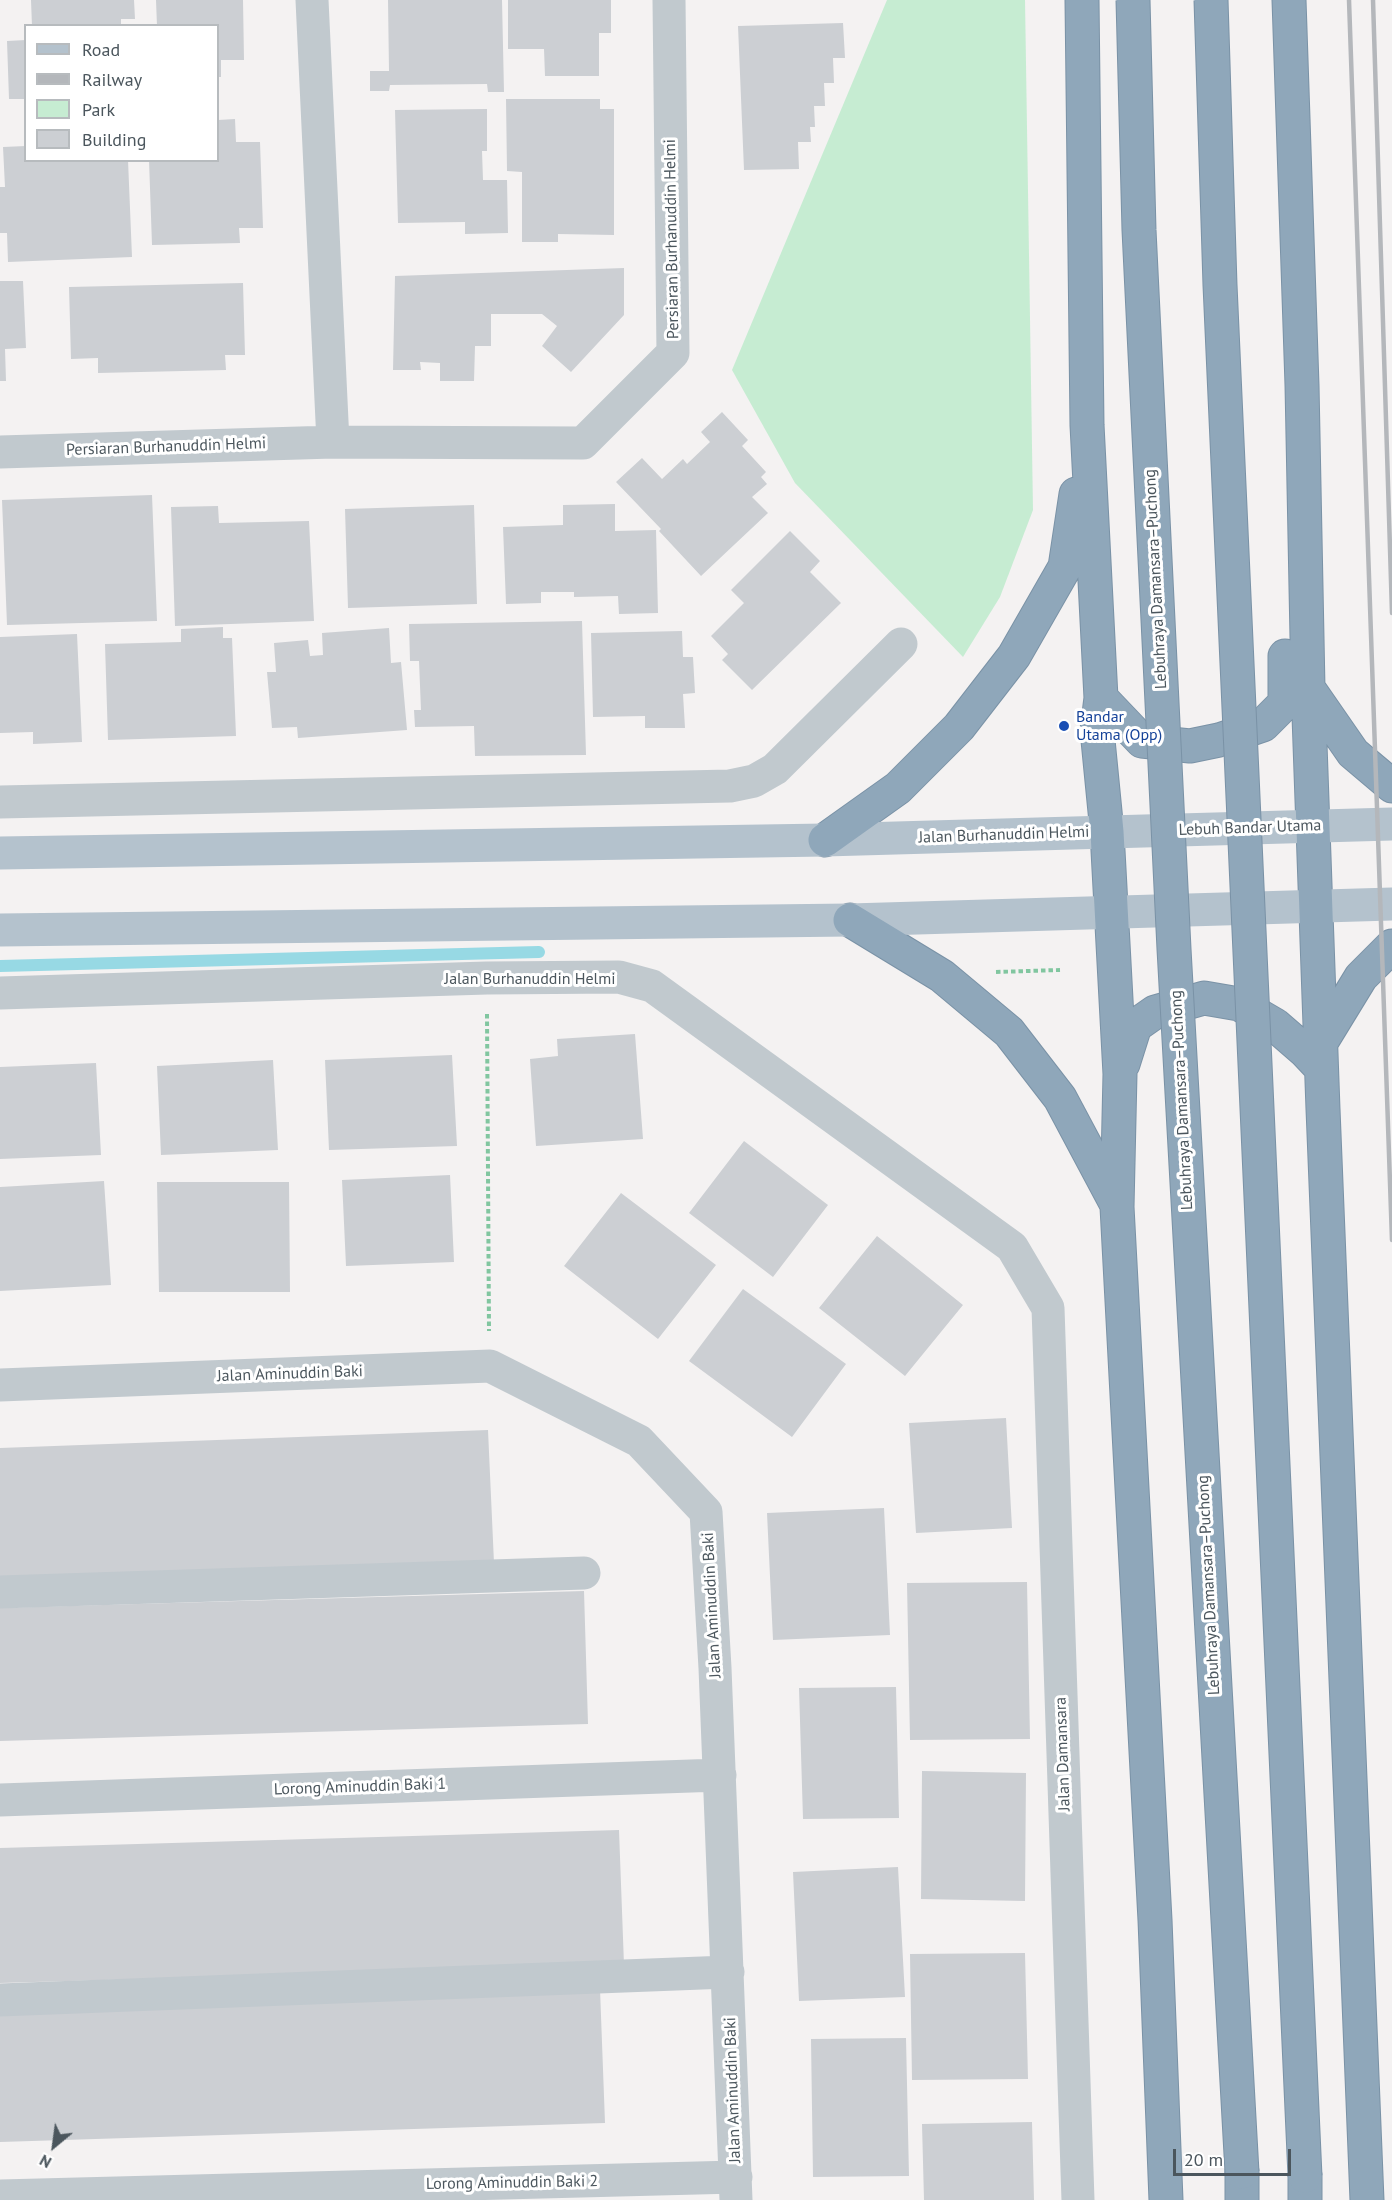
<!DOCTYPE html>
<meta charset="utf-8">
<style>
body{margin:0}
#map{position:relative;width:1392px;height:2200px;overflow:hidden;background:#f4f2f2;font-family:"PT Sans",sans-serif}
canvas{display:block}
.legend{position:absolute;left:24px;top:24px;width:195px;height:138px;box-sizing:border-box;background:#fff;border:2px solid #b7bbbe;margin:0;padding:8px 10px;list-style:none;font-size:18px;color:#4b565d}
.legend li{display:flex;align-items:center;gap:12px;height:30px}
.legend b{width:30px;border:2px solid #b7bbbe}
.north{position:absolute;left:24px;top:2116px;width:60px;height:60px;-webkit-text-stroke:4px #fff;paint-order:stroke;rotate:209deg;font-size:16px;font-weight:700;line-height:24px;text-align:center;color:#4b565d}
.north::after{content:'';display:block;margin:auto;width:21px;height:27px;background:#4b565d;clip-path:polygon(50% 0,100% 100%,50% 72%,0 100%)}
.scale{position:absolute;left:1173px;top:2149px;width:118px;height:27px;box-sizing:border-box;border:3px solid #4b565d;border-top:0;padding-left:8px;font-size:18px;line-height:21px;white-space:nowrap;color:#4b565d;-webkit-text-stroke:4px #fff;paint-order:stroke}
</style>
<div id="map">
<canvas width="1392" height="2200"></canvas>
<ul class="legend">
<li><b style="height:8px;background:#b4c2cd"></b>Road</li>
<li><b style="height:8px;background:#b4b7bb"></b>Railway</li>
<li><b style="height:16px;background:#c6ecd2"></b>Park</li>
<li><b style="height:16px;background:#cccfd3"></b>Building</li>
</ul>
<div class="north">N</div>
<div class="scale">20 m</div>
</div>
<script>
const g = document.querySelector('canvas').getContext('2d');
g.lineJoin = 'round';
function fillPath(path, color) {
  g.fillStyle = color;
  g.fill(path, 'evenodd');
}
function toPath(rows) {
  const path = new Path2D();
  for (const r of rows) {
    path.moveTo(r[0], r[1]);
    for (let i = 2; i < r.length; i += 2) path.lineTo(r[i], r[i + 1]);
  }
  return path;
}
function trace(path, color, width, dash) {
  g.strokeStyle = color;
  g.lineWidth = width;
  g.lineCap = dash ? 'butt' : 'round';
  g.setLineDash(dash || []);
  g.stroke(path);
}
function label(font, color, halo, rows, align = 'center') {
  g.font = font + ' "PT Sans",sans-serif';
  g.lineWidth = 6;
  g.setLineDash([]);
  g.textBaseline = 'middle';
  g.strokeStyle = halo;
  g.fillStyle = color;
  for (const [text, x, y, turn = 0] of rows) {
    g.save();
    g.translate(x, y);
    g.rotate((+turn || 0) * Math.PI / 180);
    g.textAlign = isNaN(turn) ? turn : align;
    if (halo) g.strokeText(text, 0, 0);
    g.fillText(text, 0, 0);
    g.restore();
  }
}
fillPath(toPath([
 [887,0,1025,0,1033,510,1000,597,963,657,795,483,732,370]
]), '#c6ecd2');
trace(toPath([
 [0,966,539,952]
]), '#97d9e4', 12);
fillPath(toPath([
 [31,0,134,0,135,19,121,19,121,26,32,26],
 [156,0,243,0,244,60,221,60,221,77,218,77,218,26,157,26],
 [388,0,502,0,504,92,488,92,487,84,390,85,389,91,370,91,370,71,389,71],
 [508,0,611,0,611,33,599,33,599,76,545,76,544,49,508,49],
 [843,23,845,58,833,58,834,83,824,83,825,106,814,106,815,127,810,127,811,142,798,142,799,169,744,170,738,26],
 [26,40,26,99,9,99,7,41],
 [506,99,600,99,600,109,614,109,614,235,558,234,558,242,522,242,522,172,507,171],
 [487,109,487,151,482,151,483,180,507,180,508,233,465,234,465,222,398,223,395,110],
 [235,119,236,142,260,142,263,228,239,228,240,243,152,245,149,160,218,160,218,120],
 [26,146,26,160,128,160,132,257,8,262,7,233,0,233,0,187,5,187,3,147],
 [624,268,624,315,571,372,542,346,557,326,542,314,491,314,491,346,475,346,474,381,440,381,440,363,420,362,421,370,393,370,395,276],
 [0,281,23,281,26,348,5,349,6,381,0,381],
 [243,283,245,355,225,355,226,370,98,373,98,358,71,359,69,287],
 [722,412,748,440,742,446,766,472,761,477,767,484,752,497,768,513,701,576,659,531,661,529,616,482,642,458,662,479,683,459,687,464,710,442,701,432],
 [152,495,157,621,7,625,2,500],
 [615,504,615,531,656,530,658,613,619,614,618,596,574,597,574,592,541,592,541,603,506,604,503,527,563,525,563,505],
 [474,505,477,604,348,608,345,509],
 [218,506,219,523,309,521,314,621,175,626,171,507],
 [790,531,820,561,810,572,841,603,752,690,722,660,728,654,711,636,744,603,731,590],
 [582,621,586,755,475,756,474,726,415,727,414,710,421,710,419,661,410,661,409,624],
 [223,627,223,638,232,638,236,736,108,740,105,644,181,642,181,629],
 [389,628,391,663,401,662,407,730,298,738,297,727,272,728,267,672,276,672,274,643,308,640,310,656,323,655,322,633],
 [682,631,683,657,693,657,695,693,683,694,685,728,645,728,645,716,593,717,591,633],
 [77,634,82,742,33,744,33,732,0,733,0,637],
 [635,1034,643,1139,536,1146,530,1059,558,1056,557,1039],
 [452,1055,457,1146,329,1150,325,1060],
 [273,1060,278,1150,161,1155,157,1066],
 [96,1063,101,1155,0,1159,0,1067],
 [744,1141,828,1205,773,1277,689,1213],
 [450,1175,454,1262,346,1266,342,1180],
 [104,1181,111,1285,0,1291,0,1187],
 [157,1182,289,1182,290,1292,159,1292],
 [621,1193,716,1265,658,1339,564,1266],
 [877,1236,963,1305,905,1376,819,1308],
 [743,1289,846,1364,792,1437,689,1361],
 [1006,1418,1012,1528,916,1533,909,1423],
 [488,1430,494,1563,0,1581,0,1448],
 [884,1508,890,1635,773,1640,767,1513],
 [1027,1582,1030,1739,910,1740,907,1583],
 [584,1591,588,1724,0,1741,0,1608],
 [896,1687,899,1818,803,1819,799,1688],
 [922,1771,1026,1773,1025,1901,921,1899],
 [619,1830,624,1965,0,1983,0,1848],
 [898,1867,905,1997,799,2001,793,1872],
 [1025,1953,1028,2079,912,2080,910,1954],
 [600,1989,605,2123,0,2142,0,2007],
 [906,2038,909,2176,813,2177,811,2039],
 [1032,2122,1034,2200,924,2200,922,2124]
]), '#cccfd3');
const highway = toPath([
 [1082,0,1087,425,1101,698,1097,730,1107,832,1120,1074,1117,1207,1155,1920,1166,2200],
 [1289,0,1302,385,1308,688,1323,1109,1367,2200],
 [1308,688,1353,753,1392,786],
 [1101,698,1142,741,1190,746,1219,740,1263,725,1285,703,1285,656],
 [825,840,898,788,959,727,1014,656,1065,567,1076,494],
 [850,920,942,976,1009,1032,1060,1098,1117,1205],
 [1320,1044,1361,977,1392,946],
 [1123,1064,1135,1026,1155,1012,1204,998,1239,1004,1275,1025,1305,1051,1321,1068],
 [1242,2172,1242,2200],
 [1305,2200,1305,2176]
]);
trace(highway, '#7a92a6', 35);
trace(toPath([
 [996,972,1060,970],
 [487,1014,489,1331]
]), '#81c6a0', 4, [4.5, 3]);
trace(toPath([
 [312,0,333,442],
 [0,452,333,442,583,443,673,353,669,0],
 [0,802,730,786,754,781,775,769,901,644],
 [0,993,487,978,619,977,652,986,1012,1247,1048,1308,1078,2200],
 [0,1385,490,1366,639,1441,706,1512,715,1668,736,2200],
 [0,1592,584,1573],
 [0,1800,720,1775],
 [0,2000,728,1972],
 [0,2196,736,2177]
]), '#c1c9ce', 33);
trace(toPath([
 [0,853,825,840,1392,824],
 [0,930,850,920,1392,904]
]), '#b4c2cd', 33);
trace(highway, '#8fa7ba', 33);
trace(toPath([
 [1349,0,1392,1240],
 [1373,0,1392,613]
]), '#b4b7bb', 4.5);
const highwayBridge = toPath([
 [1133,0,1139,230,1174,949,1242,2172],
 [1211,0,1220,285,1305,2176]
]);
trace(highwayBridge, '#7a92a6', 35, []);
trace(highwayBridge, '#8fa7ba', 33);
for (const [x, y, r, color] of [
 [1064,726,6,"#1a4fb4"]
]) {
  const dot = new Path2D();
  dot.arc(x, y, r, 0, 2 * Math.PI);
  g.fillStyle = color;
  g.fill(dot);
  trace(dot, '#fff', 2);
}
label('16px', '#4b565d', '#fff', [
 ["Persiaran Burhanuddin Helmi",672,239,-91],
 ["Persiaran Burhanuddin Helmi",166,447,-2],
 ["Lebuhraya Damansara–Puchong",1156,579,-93],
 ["Lebuh Bandar Utama",1250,828,-2],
 ["Jalan Burhanuddin Helmi",1004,835,-2],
 ["Jalan Burhanuddin Helmi",530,979],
 ["Lebuhraya Damansara–Puchong",1182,1100,-93],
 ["Jalan Aminuddin Baki",290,1374,-2],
 ["Lebuhraya Damansara–Puchong",1209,1585,-93],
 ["Jalan Aminuddin Baki",712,1605,-93],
 ["Jalan Damansara",1063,1754,-92],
 ["Lorong Aminuddin Baki 1",360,1787,-2],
 ["Jalan Aminuddin Baki",733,2090,-92],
 ["Lorong Aminuddin Baki 2",512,2183,-1]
]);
label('16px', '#164399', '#fff', [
 ["Bandar",1076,717],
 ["Utama (Opp)",1076,735]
], 'left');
</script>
